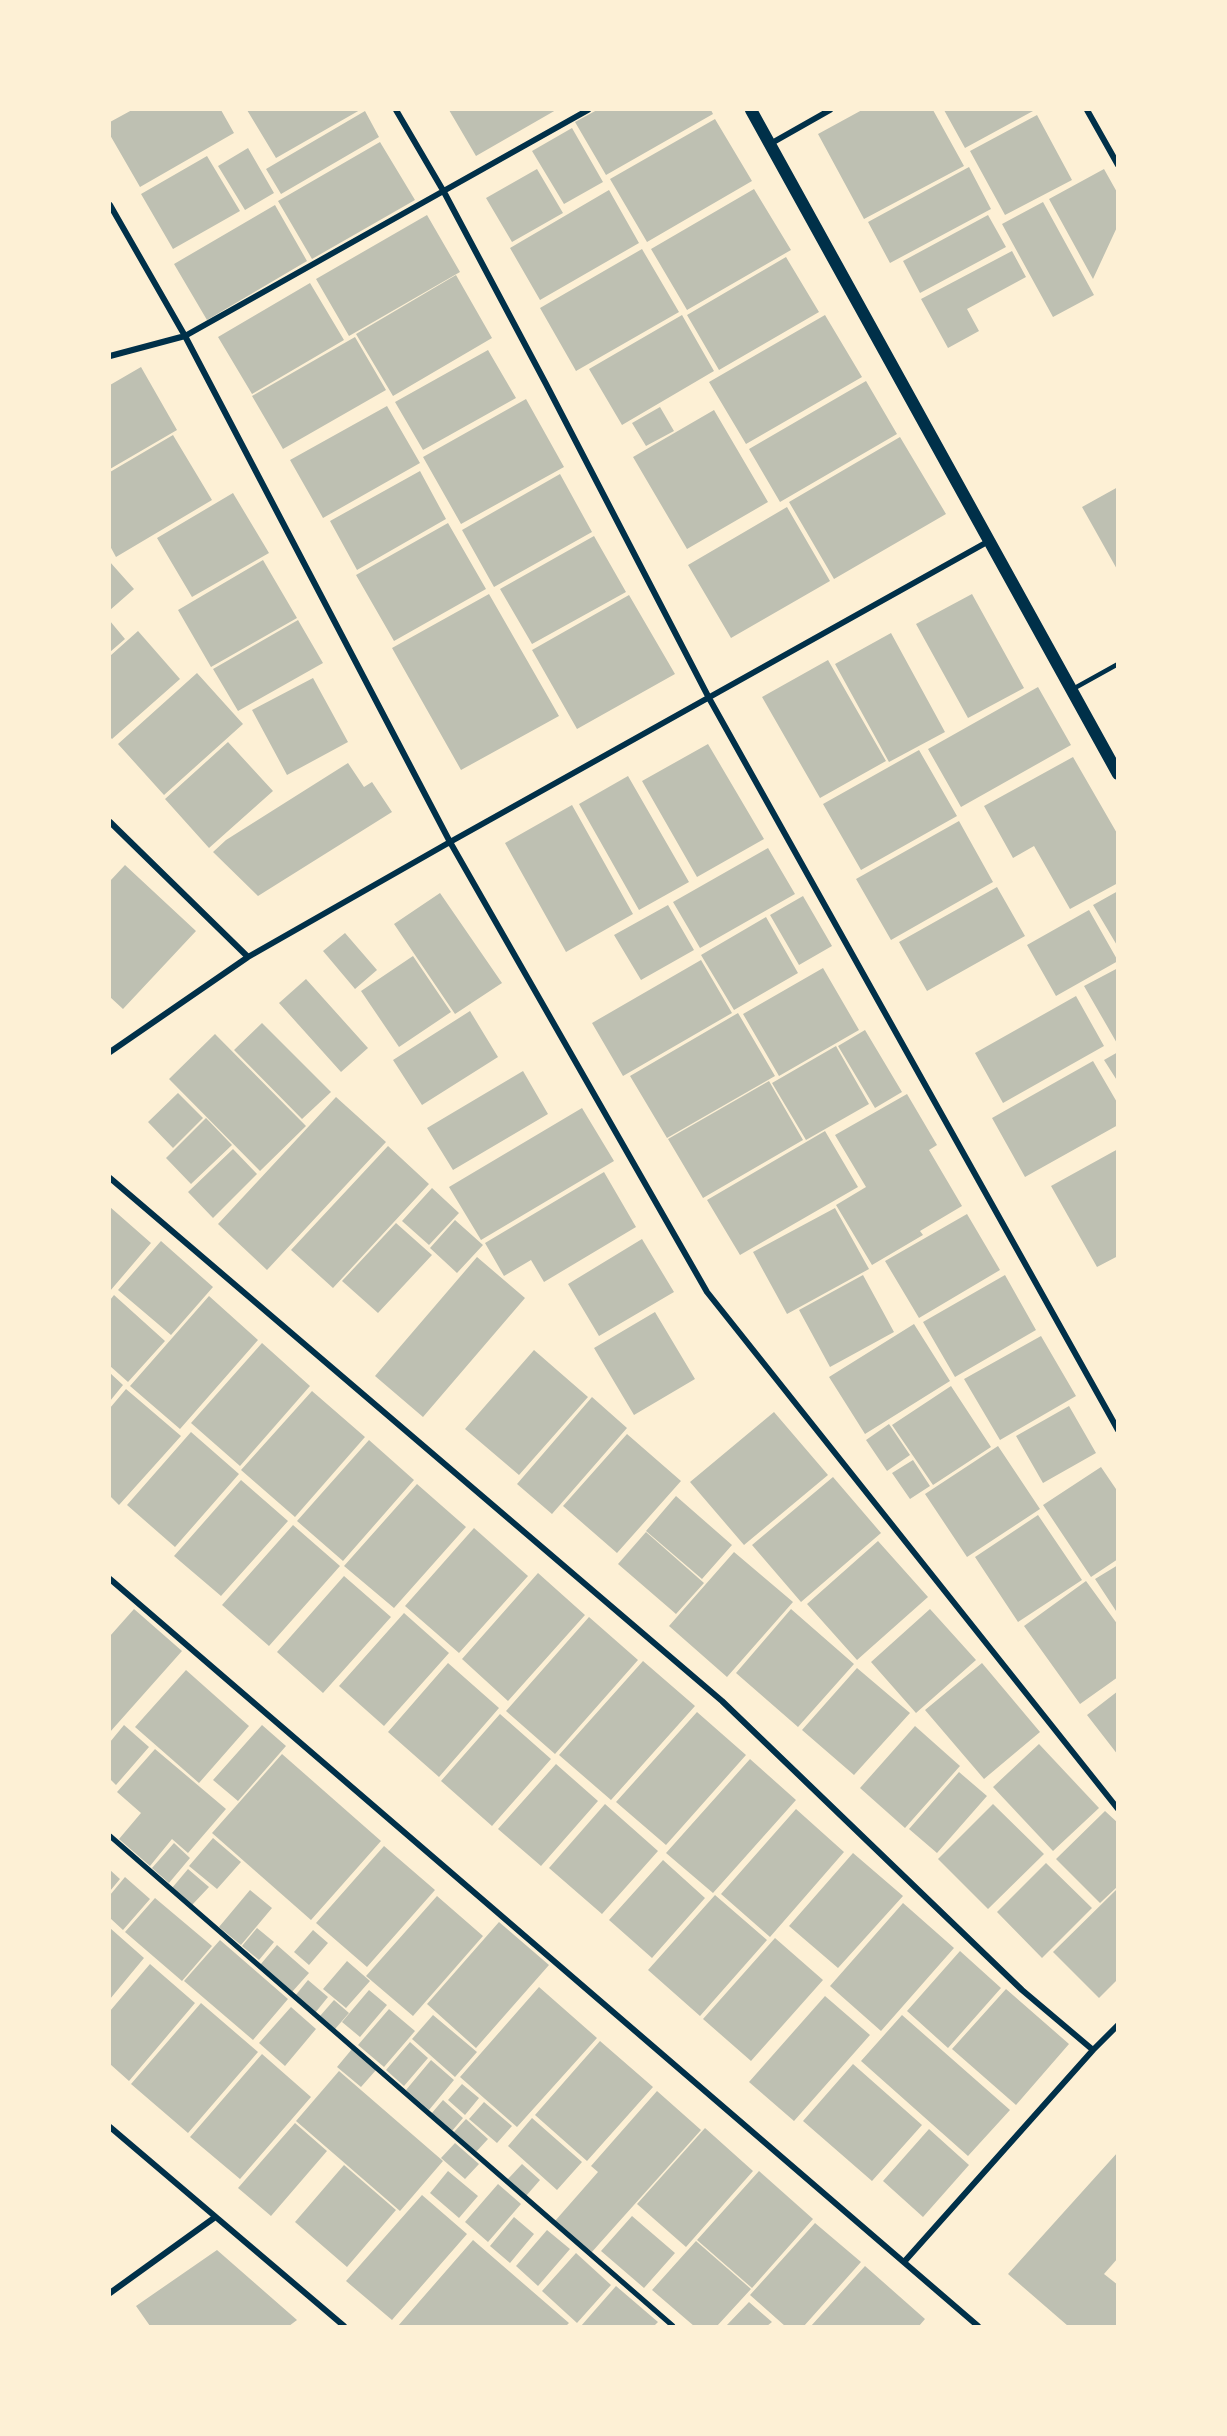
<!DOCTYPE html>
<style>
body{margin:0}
#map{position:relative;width:1227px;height:2436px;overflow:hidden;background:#fdf0d5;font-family:Poppins,sans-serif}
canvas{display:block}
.frame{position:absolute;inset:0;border:111px solid #fdf0d5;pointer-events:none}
</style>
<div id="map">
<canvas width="1227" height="2436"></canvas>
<div class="frame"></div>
</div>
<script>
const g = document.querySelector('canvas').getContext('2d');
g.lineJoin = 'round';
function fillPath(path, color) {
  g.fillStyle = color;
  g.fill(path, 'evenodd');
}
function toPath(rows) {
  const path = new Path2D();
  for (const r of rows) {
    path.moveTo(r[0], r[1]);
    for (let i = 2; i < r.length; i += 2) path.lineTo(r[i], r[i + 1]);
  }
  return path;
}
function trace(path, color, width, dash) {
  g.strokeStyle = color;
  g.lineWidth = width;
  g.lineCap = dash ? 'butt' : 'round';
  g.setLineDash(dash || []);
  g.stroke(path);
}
fillPath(toPath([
 [132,110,221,110,234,133,140,187,110,135,110,122],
 [247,110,360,110,276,158],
 [449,110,556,110,476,156],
 [597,110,711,110,713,114,606,175,575,122],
 [862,110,933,110,964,166,864,219,818,134],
 [944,110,1032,110,1033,111,965,148],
 [365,111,379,137,281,194,266,169],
 [1037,115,1072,180,1005,215,970,151],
 [715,119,752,181,647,242,610,179],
 [572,128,603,182,564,204,532,151],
 [380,142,415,200,312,259,278,201],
 [248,148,274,193,245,210,218,166],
 [207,156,240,211,173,249,141,194],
 [969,167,991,209,890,263,868,222],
 [537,169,563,213,512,242,486,198],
 [1104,169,1118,194,1118,225,1093,279,1049,199],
 [754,189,791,250,687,310,651,249],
 [609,190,639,243,540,300,510,248],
 [1043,202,1094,295,1053,317,1002,224],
 [275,205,307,261,207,320,174,264],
 [427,215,460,272,349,336,316,279],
 [988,215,1006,247,920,293,903,261],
 [642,249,679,312,576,371,540,308],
 [1012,251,1026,277,967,309,979,331,948,348,921,299],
 [786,257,819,312,719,370,687,315],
 [456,275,492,338,393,396,356,334],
 [310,283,344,340,252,394,218,337],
 [682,315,714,371,622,425,589,369],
 [825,315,862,377,746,444,709,382],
 [355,337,386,390,283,449,252,396],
 [488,350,516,398,423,450,395,402],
 [141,367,177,430,110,469,110,385],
 [866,381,897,434,780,502,749,449],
 [526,399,564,467,461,524,423,457],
 [387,406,420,463,323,518,290,460],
 [660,407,674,431,646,446,632,423],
 [714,410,768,502,687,549,633,457],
 [173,435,212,500,116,557,110,546,110,472],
 [900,437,946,514,834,579,789,502],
 [420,471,446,519,357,570,330,521],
 [560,474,592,532,494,587,462,530],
 [1118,487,1118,571,1082,507],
 [233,493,269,553,192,597,157,538],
 [787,507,830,581,731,638,688,565],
 [448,523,486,589,394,641,356,575],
 [594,536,626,592,532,644,500,589],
 [263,560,297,618,211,667,178,610],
 [110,562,134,589,110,610],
 [489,594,559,716,461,770,392,648],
 [972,594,1024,688,968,718,916,624],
 [629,595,675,674,577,729,532,650],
 [298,620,323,663,238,711,213,669],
 [110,621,125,639,110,652],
 [138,631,180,679,112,739,110,737,110,656],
 [891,633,945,732,889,762,835,664],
 [828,660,886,761,820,798,762,697],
 [197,673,243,724,164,795,118,744],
 [313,678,348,742,287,775,252,710],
 [1038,687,1071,745,961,807,928,749],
 [228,742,273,791,209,848,165,799],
 [708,744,764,839,697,877,642,781],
 [919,750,957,816,861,870,823,804],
 [1073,757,1118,835,1118,883,1070,909,1034,846,1013,858,984,806],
 [348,763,364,787,372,782,392,812,258,896,213,852,226,840],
 [628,776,689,882,639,910,579,804],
 [572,805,633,914,566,952,505,843],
 [959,821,993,882,891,940,856,879],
 [768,848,795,894,700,948,673,902],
 [125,865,196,931,123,1009,110,997,110,881],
 [997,887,1025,936,927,991,899,942],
 [1118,891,1118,947,1093,905],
 [440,893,502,983,455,1014,394,924],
 [803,896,832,946,799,965,770,915],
 [668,905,694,950,641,980,614,935],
 [1089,910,1118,961,1056,996,1027,945],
 [766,917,798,973,734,1010,701,955],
 [345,933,377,970,355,989,323,951],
 [413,956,451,1012,399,1047,361,991],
 [701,960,732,1013,623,1076,592,1023],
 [823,968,859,1030,779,1076,743,1014],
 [1118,968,1118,1045,1084,986],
 [306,979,368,1048,341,1072,279,1003],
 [1076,996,1104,1046,1003,1103,975,1053],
 [470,1011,498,1057,422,1105,393,1060],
 [738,1013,775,1076,667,1138,630,1076],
 [262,1023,331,1092,302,1119,234,1050],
 [865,1030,902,1092,875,1108,838,1046],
 [215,1034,306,1126,260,1171,169,1079],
 [836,1046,869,1104,806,1140,772,1083],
 [1118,1052,1118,1082,1104,1060],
 [1093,1061,1118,1104,1118,1125,1025,1177,992,1118],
 [523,1071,548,1114,453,1170,427,1128],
 [769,1081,803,1140,703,1198,668,1139],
 [178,1093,203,1118,173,1148,148,1122],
 [907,1094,937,1145,929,1150,962,1206,920,1231,923,1235,872,1265,836,1205,866,1187,835,1135],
 [336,1097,386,1142,267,1270,218,1224],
 [582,1108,614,1161,481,1240,449,1187],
 [206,1118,232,1145,191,1184,166,1158],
 [825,1131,858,1187,740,1255,707,1200],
 [388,1146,429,1184,333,1288,291,1250],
 [233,1149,257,1174,213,1218,188,1192],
 [1118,1149,1118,1256,1097,1267,1051,1186],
 [604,1172,636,1227,544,1282,531,1260,504,1276,485,1243],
 [432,1188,459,1213,429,1245,402,1221],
 [110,1207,151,1243,110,1291],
 [835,1208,869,1269,787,1314,753,1252],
 [967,1214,1000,1270,919,1318,885,1261],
 [455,1220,483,1245,457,1273,430,1248],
 [396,1223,432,1255,378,1313,342,1281],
 [642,1239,674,1292,599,1336,568,1284],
 [161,1241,213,1287,171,1335,118,1290],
 [477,1257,525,1298,423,1417,375,1376],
 [863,1275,894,1332,830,1367,799,1310],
 [1005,1275,1036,1330,955,1377,923,1322],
 [114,1295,165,1341,128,1382,110,1366,110,1300],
 [209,1296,258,1340,180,1429,130,1386],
 [655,1312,695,1379,634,1415,594,1348],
 [914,1324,950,1381,865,1434,829,1377],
 [1041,1336,1076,1396,1000,1440,964,1379],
 [262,1343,310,1386,240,1466,191,1423],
 [534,1350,588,1397,519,1475,465,1429],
 [110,1373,123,1385,110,1401],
 [951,1386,991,1447,933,1485,892,1425],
 [126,1389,181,1436,119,1505,110,1496,110,1408],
 [312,1391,365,1437,295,1517,241,1470],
 [592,1397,627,1428,552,1514,517,1484],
 [1069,1406,1096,1453,1043,1483,1016,1436],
 [774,1412,828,1475,744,1545,690,1482],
 [889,1424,910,1455,887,1471,866,1440],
 [191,1432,239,1474,175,1547,127,1505],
 [627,1434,681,1481,617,1553,563,1506],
 [369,1440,414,1480,343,1561,297,1521],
 [998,1446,1040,1509,967,1557,925,1494],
 [913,1460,930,1486,910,1499,892,1473],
 [1101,1467,1118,1492,1118,1559,1091,1577,1043,1505],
 [833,1477,881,1533,801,1602,752,1545],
 [241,1480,288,1521,221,1596,174,1556],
 [417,1484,466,1527,394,1608,344,1566],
 [676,1496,732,1545,702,1579,646,1531],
 [1038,1515,1082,1580,1018,1622,975,1557],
 [293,1525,340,1566,269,1646,222,1605],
 [474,1528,528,1576,459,1653,405,1606],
 [646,1532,704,1583,676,1614,618,1564],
 [878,1541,928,1597,857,1660,807,1604],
 [734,1552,793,1602,727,1677,669,1626],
 [1118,1565,1118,1614,1095,1579],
 [538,1573,585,1615,508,1701,462,1659],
 [344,1576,391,1617,323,1693,277,1652],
 [1086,1581,1118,1625,1118,1677,1080,1704,1024,1626],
 [134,1609,182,1651,110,1732,110,1636],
 [791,1609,854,1664,798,1727,736,1673],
 [930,1609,976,1660,916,1713,871,1662],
 [404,1613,449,1653,384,1726,339,1686],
 [589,1617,638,1660,555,1754,506,1711],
 [643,1661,695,1706,611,1800,559,1755],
 [448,1663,499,1708,439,1777,388,1732],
 [982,1663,1040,1732,984,1779,925,1710],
 [857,1668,910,1713,854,1775,802,1730],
 [186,1670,249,1726,199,1783,135,1727],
 [1118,1691,1118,1755,1087,1715],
 [697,1712,746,1755,666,1845,616,1802],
 [500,1714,551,1759,492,1826,441,1781],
 [124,1725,149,1747,116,1785,110,1779,110,1742],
 [262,1725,286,1746,238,1801,213,1780],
 [915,1726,960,1766,905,1828,860,1788],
 [1039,1744,1099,1808,1053,1851,993,1787],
 [155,1749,226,1809,188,1853,172,1839,150,1866,119,1839,141,1813,117,1792],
 [282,1754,381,1841,311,1920,212,1833],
 [750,1759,796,1800,713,1893,666,1853],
 [556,1764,598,1801,541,1866,498,1829],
 [959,1772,987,1796,937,1853,909,1829],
 [605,1804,658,1851,602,1914,549,1868],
 [993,1804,1044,1854,988,1909,938,1859],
 [796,1809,844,1852,770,1937,721,1894],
 [1105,1811,1118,1823,1118,1886,1100,1903,1056,1859],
 [213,1838,241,1862,217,1889,189,1866],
 [174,1843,190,1858,169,1883,152,1868],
 [384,1846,435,1890,367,1967,316,1923],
 [853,1853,903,1896,838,1968,789,1926],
 [663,1860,705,1898,652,1958,609,1920],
 [1046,1863,1092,1908,1042,1958,997,1912],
 [188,1869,209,1887,192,1905,172,1888],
 [110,1870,120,1879,110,1891],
 [125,1877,150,1899,123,1930,110,1918,110,1895],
 [1118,1888,1118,1979,1099,1998,1053,1952],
 [250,1890,272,1908,241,1945,219,1927],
 [715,1895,767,1940,700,2016,648,1970],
 [437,1896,483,1936,413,2016,366,1976],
 [155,1898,212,1946,182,1981,125,1932],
 [903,1903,954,1948,881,2031,830,1986],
 [499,1922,549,1965,476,2048,427,2004],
 [110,1928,144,1958,110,1999],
 [257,1928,274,1942,259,1960,242,1946],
 [313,1930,328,1943,309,1965,294,1952],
 [775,1938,823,1980,751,2061,703,2019],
 [220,1940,288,1999,253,2040,184,1981],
 [277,1945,309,1973,292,1992,260,1965],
 [960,1951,1001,1988,948,2048,907,2011],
 [347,1961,370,1981,346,2008,323,1989],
 [150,1964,195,2003,129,2081,110,2064,110,2011],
 [308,1980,328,1997,315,2013,295,1996],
 [539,1987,597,2038,517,2127,460,2077],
 [1006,1989,1069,2044,1016,2105,952,2049],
 [369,1990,387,2005,360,2037,342,2022],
 [825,1996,870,2035,794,2121,749,2082],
 [334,2000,349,2013,335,2029,320,2016],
 [201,2003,258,2052,188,2133,131,2084],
 [291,2007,316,2029,285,2066,259,2043],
 [389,2009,415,2031,384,2067,358,2045],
 [433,2015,477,2052,455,2077,412,2039],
 [902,2015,1010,2110,968,2156,861,2061],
 [600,2041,653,2087,587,2161,535,2115],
 [410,2042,428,2058,404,2086,386,2070],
 [352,2049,376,2070,361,2087,337,2067],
 [262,2054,311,2097,240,2179,190,2137],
 [431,2060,454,2080,429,2110,406,2090],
 [853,2064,922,2125,872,2181,803,2121],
 [339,2071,443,2161,400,2211,296,2121],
 [462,2084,479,2098,465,2115,448,2100],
 [657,2091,701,2130,591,2253,555,2221,598,2172,591,2166],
 [443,2100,463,2118,452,2131,431,2114],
 [484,2102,512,2126,497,2143,469,2119],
 [532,2118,582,2162,557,2190,508,2146],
 [466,2119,488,2139,476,2152,454,2132],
 [295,2123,327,2151,271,2216,238,2188],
 [705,2128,753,2171,686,2247,637,2204],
 [929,2129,969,2165,923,2217,883,2181],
 [455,2143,479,2164,465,2179,441,2158],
 [1118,2152,1118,2258,1104,2274,1118,2285,1118,2326,1068,2326,1008,2274],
 [522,2164,540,2180,526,2196,507,2180],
 [344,2165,396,2210,347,2267,295,2222],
 [448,2171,478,2196,459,2218,430,2193],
 [759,2171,813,2219,752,2288,697,2240],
 [498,2184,521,2204,488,2242,465,2222],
 [422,2195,467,2234,392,2320,346,2281],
 [632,2216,675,2253,644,2288,601,2251],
 [514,2217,534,2234,510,2263,490,2246],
 [815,2223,861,2262,804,2326,785,2326,750,2295],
 [547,2230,570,2249,538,2286,516,2266],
 [473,2240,569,2323,566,2326,398,2326],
 [696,2241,751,2289,717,2326,694,2326,652,2290],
 [217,2250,297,2320,289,2326,150,2326,136,2306],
 [576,2253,611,2285,577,2323,542,2291],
 [865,2266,925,2319,919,2326,811,2326],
 [616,2286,658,2322,654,2326,581,2326],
 [749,2302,772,2322,767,2326,726,2326]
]), '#bec0b2');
trace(toPath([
 [1073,689,1118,664]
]), '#003049', 4.5);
trace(toPath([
 [110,1836,673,2326]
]), '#003049', 5);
trace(toPath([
 [396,110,444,192,546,384,709,698,1118,1430],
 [1087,110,1118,165],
 [770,144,830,110],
 [110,205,185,336,450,842,707,1292,1118,1809],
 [110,356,185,336,588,110],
 [110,822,248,957],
 [110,1052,248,957,450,842,989,541],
 [110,1178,722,1701,1022,1990,1093,2050],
 [110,1579,978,2326],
 [110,2127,344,2326],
 [904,2262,1093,2050,1118,2025],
 [110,2293,214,2218]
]), '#003049', 6);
trace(toPath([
 [751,110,1118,774]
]), '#003049', 12);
</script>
